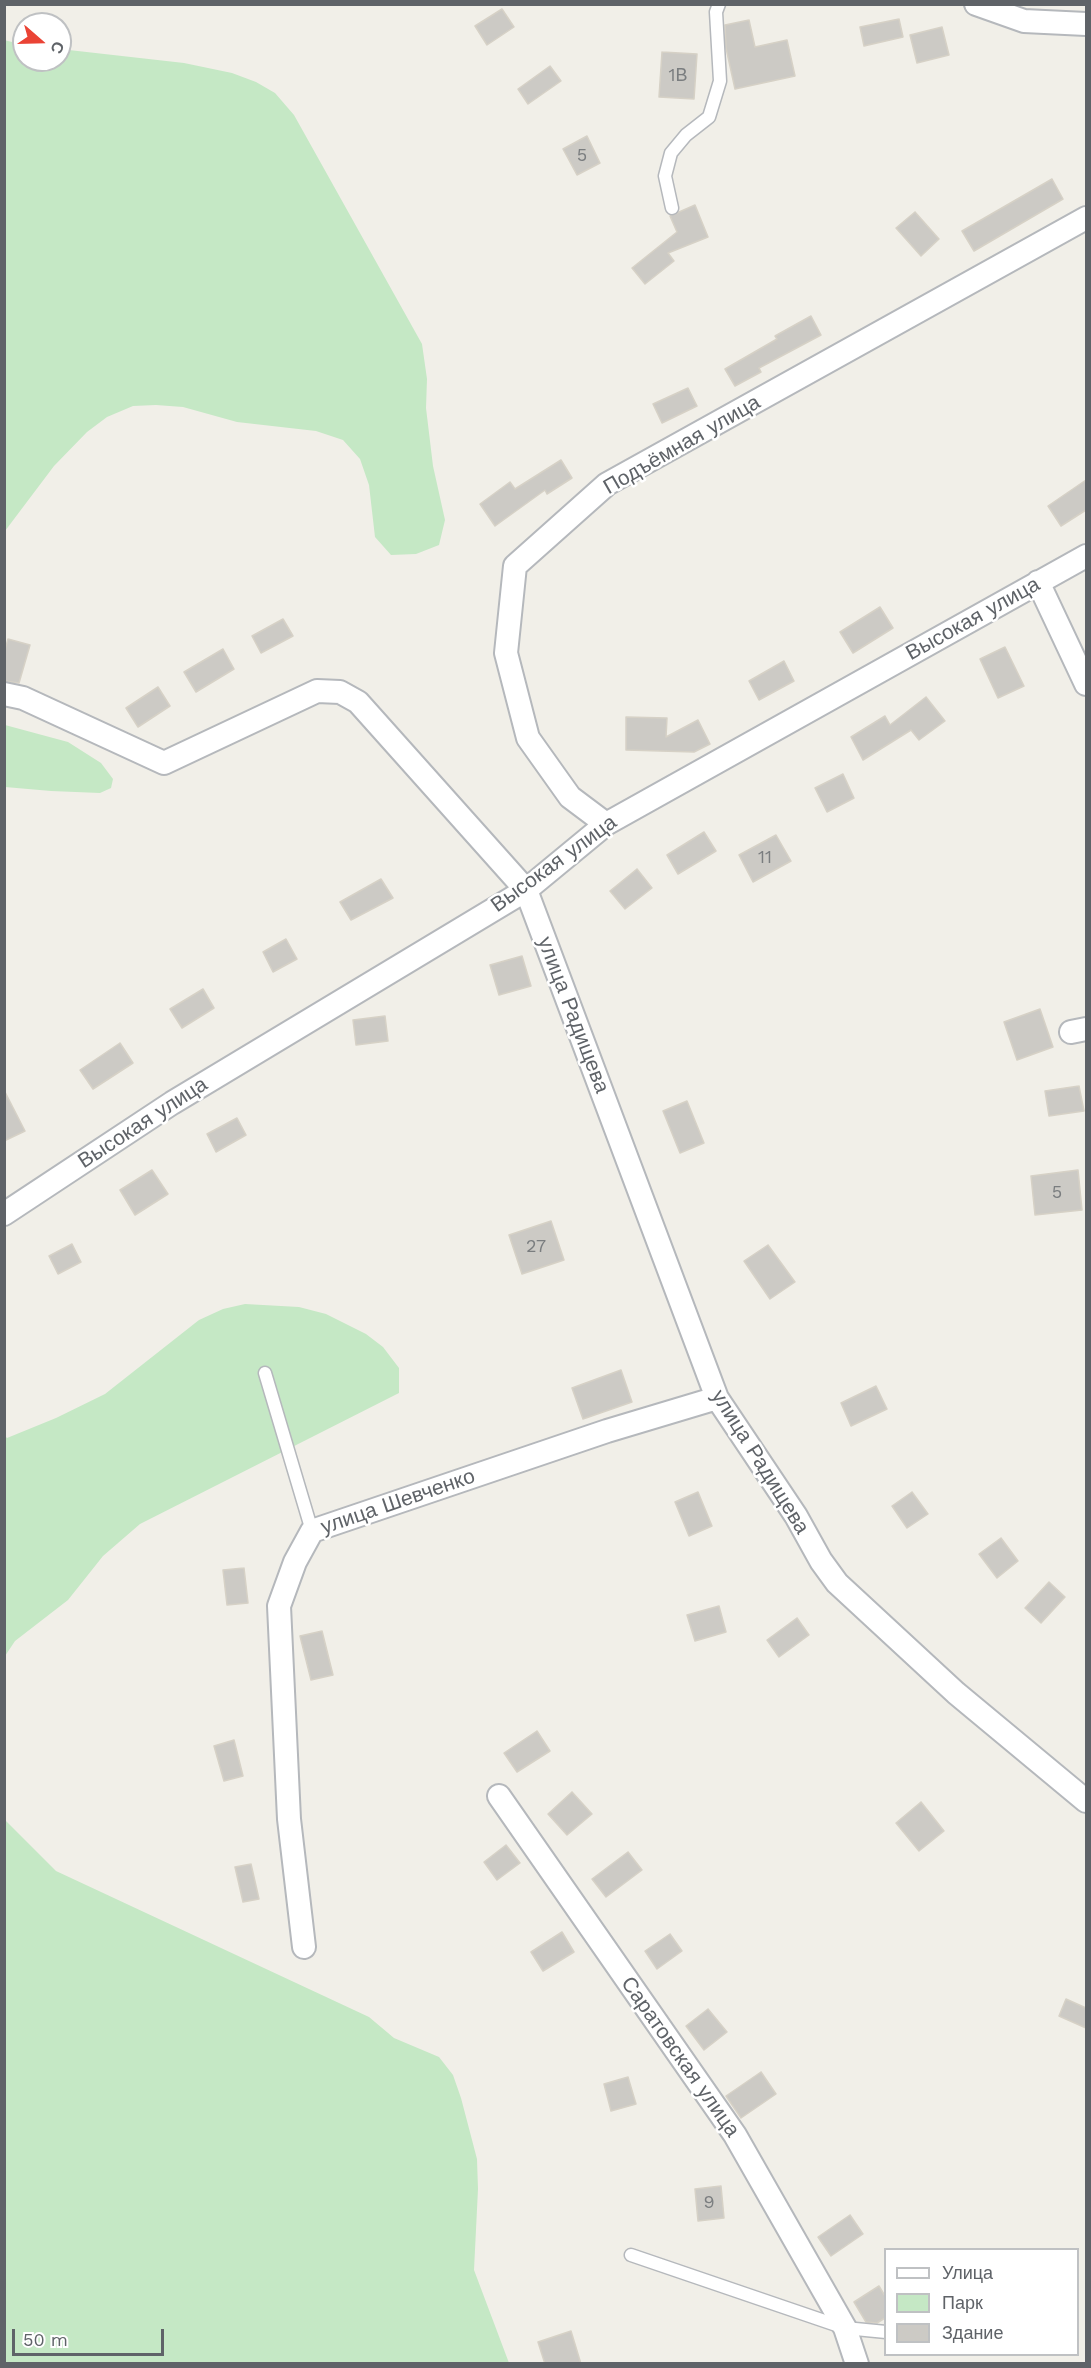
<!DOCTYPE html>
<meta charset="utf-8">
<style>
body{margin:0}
#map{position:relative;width:1091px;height:2368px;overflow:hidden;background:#f1efe8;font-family:"Work Sans",sans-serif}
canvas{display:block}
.frame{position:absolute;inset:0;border:6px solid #5f6368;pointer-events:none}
.legend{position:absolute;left:884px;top:2248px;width:195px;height:108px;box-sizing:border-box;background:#fff;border:2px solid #bfc1c3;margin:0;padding:8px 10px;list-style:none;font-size:18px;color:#5f6368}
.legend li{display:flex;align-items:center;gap:12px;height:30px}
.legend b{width:30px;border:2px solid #bfc1c3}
.north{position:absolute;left:12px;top:12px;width:60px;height:60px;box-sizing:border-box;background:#fff;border:2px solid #bfc1c3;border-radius:50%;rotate:110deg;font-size:16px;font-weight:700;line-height:24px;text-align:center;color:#5f6368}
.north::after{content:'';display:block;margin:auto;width:21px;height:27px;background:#ea4335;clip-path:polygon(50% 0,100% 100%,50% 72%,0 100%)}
.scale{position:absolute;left:12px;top:2329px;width:152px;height:27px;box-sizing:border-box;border:3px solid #5f6368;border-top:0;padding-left:8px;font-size:18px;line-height:21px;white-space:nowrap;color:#5f6368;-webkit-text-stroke:4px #fff;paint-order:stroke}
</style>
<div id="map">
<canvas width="1091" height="2368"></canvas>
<div class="frame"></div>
<ul class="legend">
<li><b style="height:8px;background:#fff"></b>Улица</li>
<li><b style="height:16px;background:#c5e8c5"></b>Парк</li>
<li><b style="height:16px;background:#cccac5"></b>Здание</li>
</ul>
<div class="north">С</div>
<div class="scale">50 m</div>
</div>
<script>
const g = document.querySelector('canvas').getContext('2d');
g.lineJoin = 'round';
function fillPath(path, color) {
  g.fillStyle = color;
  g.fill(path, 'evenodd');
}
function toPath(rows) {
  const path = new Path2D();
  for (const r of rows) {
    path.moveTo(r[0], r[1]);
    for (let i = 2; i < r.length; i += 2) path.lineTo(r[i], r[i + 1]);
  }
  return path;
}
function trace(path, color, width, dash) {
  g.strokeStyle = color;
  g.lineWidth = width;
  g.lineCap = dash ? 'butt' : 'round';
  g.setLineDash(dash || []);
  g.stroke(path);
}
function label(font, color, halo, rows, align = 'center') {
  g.font = font + ' "Work Sans",sans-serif';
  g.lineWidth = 5;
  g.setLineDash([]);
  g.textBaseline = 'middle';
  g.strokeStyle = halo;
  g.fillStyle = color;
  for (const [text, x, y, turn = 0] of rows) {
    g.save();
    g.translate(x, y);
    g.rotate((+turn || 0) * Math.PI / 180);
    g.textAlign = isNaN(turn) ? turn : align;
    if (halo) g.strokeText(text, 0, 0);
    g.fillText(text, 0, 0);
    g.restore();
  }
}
fillPath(toPath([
 [4,40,24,45,24,60,60,60,60,49,184,63,232,73,256,82,275,93,294,115,422,344,427,379,426,408,433,466,445,520,439,545,416,554,391,555,375,537,369,485,360,459,343,440,316,431,237,422,183,407,156,405,133,406,107,417,87,432,54,466,5,531],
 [5,725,68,742,101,763,113,779,111,788,100,793,51,791,5,787],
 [245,1304,299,1307,326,1314,366,1334,383,1347,399,1368,399,1393,140,1524,103,1556,68,1600,15,1641,5,1656,5,1436,7,1438,56,1418,105,1394,199,1320,223,1309],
 [5,1820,56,1871,369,2017,394,2038,439,2057,453,2075,461,2098,477,2159,478,2189,474,2270,509,2363,5,2363]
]), '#c5e8c5');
const building = toPath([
 [502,9,514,27,487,45,475,26,502,9],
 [899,19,903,37,864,46,860,27,899,19],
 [749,20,755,47,787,40,795,76,735,89,726,48,725,25,749,20],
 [942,27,949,55,917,63,910,35,942,27],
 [662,52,697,54,694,99,659,97,662,52],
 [550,66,561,81,528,104,518,89,550,66],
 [587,136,600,163,577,175,563,149,587,136],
 [1052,179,1063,199,974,251,962,231,1052,179],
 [695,205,708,237,668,253,674,261,645,284,632,268,677,232,670,216,695,205],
 [915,212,939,239,921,256,896,228,915,212],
 [811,316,821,335,759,368,761,372,735,386,725,369,777,339,775,336,811,316],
 [688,388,697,406,662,423,653,404,688,388],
 [561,460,572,478,547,494,545,490,495,526,480,504,510,482,515,489,561,460],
 [1086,480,1086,510,1061,526,1048,506,1086,480],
 [880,607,893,628,853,653,840,632,880,607],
 [283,619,293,636,261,653,252,636,283,619],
 [8,639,30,645,19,683,4,681,4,653,8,639],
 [1005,647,1024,686,998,698,980,659,1005,647],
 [223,649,234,669,196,692,184,672,223,649],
 [784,661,794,681,759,700,749,681,784,661],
 [158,687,170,706,138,727,126,708,158,687],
 [926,697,945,721,919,740,911,730,863,760,851,737,885,716,890,725,926,697],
 [626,717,667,718,666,737,698,720,710,744,694,752,626,750,626,717],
 [843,774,854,798,827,812,815,788,843,774],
 [704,832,716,851,678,874,667,855,704,832],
 [776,835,791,861,753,882,739,855,776,835],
 [637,869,652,888,625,909,610,891,637,869],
 [381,879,393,898,351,920,340,902,381,879],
 [286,939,297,959,273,972,263,952,286,939],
 [522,956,531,986,499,995,490,965,522,956],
 [203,989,214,1008,182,1028,170,1009,203,989],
 [1040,1009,1053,1047,1017,1060,1004,1022,1040,1009],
 [385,1016,388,1041,356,1045,353,1020,385,1016],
 [120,1043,133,1063,93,1089,80,1070,120,1043],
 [1079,1086,1084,1111,1049,1116,1045,1091,1079,1086],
 [4,1090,25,1131,4,1141,4,1090],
 [687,1101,704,1143,680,1153,663,1111,687,1101],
 [237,1118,246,1135,216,1152,207,1134,237,1118],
 [152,1170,168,1194,135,1215,120,1190,152,1170],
 [1078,1170,1082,1210,1035,1215,1031,1176,1078,1170],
 [551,1221,564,1260,522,1274,509,1235,551,1221],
 [72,1244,81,1262,58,1274,49,1256,72,1244],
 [768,1245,795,1282,770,1299,744,1261,768,1245],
 [621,1370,632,1402,583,1419,572,1388,621,1370],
 [876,1386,887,1409,851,1426,841,1403,876,1386],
 [698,1492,712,1526,689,1536,675,1502,698,1492],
 [912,1492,928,1514,907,1528,892,1506,912,1492],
 [1001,1538,1018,1561,997,1578,979,1554,1001,1538],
 [244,1568,248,1603,227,1605,223,1570,244,1568],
 [1049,1582,1065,1597,1041,1623,1025,1608,1049,1582],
 [719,1606,726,1632,695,1641,687,1615,719,1606],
 [797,1618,809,1635,779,1657,767,1640,797,1618],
 [322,1631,333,1675,311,1680,300,1636,322,1631],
 [537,1731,550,1751,517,1772,504,1753,537,1731],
 [234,1740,243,1776,224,1781,214,1746,234,1740],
 [572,1792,592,1814,567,1835,548,1814,572,1792],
 [921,1802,944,1831,919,1851,896,1823,921,1802],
 [506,1845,520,1863,497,1880,484,1862,506,1845],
 [628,1852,642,1870,606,1897,592,1879,628,1852],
 [251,1864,259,1899,243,1902,235,1867,251,1864],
 [562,1932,574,1952,543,1971,531,1952,562,1932],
 [670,1934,682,1951,657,1969,645,1951,670,1934],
 [1066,1999,1086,2008,1086,2028,1059,2016,1066,1999],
 [708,2009,727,2032,704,2050,686,2026,708,2009],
 [761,2072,776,2094,741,2118,726,2096,761,2072],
 [628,2077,636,2104,611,2111,604,2084,628,2077],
 [721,2186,724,2218,698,2221,695,2189,721,2186],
 [850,2215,863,2234,831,2256,818,2237,850,2215],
 [879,2286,885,2296,885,2318,877,2323,866,2322,854,2302,879,2286],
 [571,2331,581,2364,545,2364,538,2342,571,2331]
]);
fillPath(building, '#cccac5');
trace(building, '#d6d1c6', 1.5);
const service = toPath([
 [672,208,665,176,671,153,686,135,709,117,720,81,716,12,719,4],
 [265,1373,312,1531],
 [631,2255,845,2328,886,2332]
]);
const minor = toPath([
 [976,4,1024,21,1086,24],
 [1038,582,1086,684],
 [4,694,23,698,164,763,317,691,340,692,358,702,526,890,717,1398,796,1516,821,1561,837,1583,956,1693,1086,1801],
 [606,824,570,797,528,738,506,653,515,566,607,484,1086,218],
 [1071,1032,1086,1029],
 [4,1214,172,1103,526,890,606,824,1086,556],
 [499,1796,735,2135,845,2328,857,2364],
 [304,1947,289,1819,279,1606,295,1562,312,1531,607,1431,717,1398]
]);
trace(service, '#b5b8bc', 15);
trace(minor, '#b5b8bc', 26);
trace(service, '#fff', 12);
trace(minor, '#fff', 22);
label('18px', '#7a7d7f', null, [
 ["1В",678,76],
 ["5",582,156],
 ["11",765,858],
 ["5",1057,1193],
 ["27",536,1247],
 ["9",709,2203]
]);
label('21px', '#5f6368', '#fff', [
 ["Подъёмная улица",682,445,-30],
 ["Высокая улица",973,619,-29],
 ["Высокая улица",554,864,-36],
 ["улица Радищева",573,1015,69],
 ["Высокая улица",143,1123,-33],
 ["улица Радищева",760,1462,58],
 ["улица Шевченко",398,1502,-19],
 ["Саратовская улица",680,2057,55]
]);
</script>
